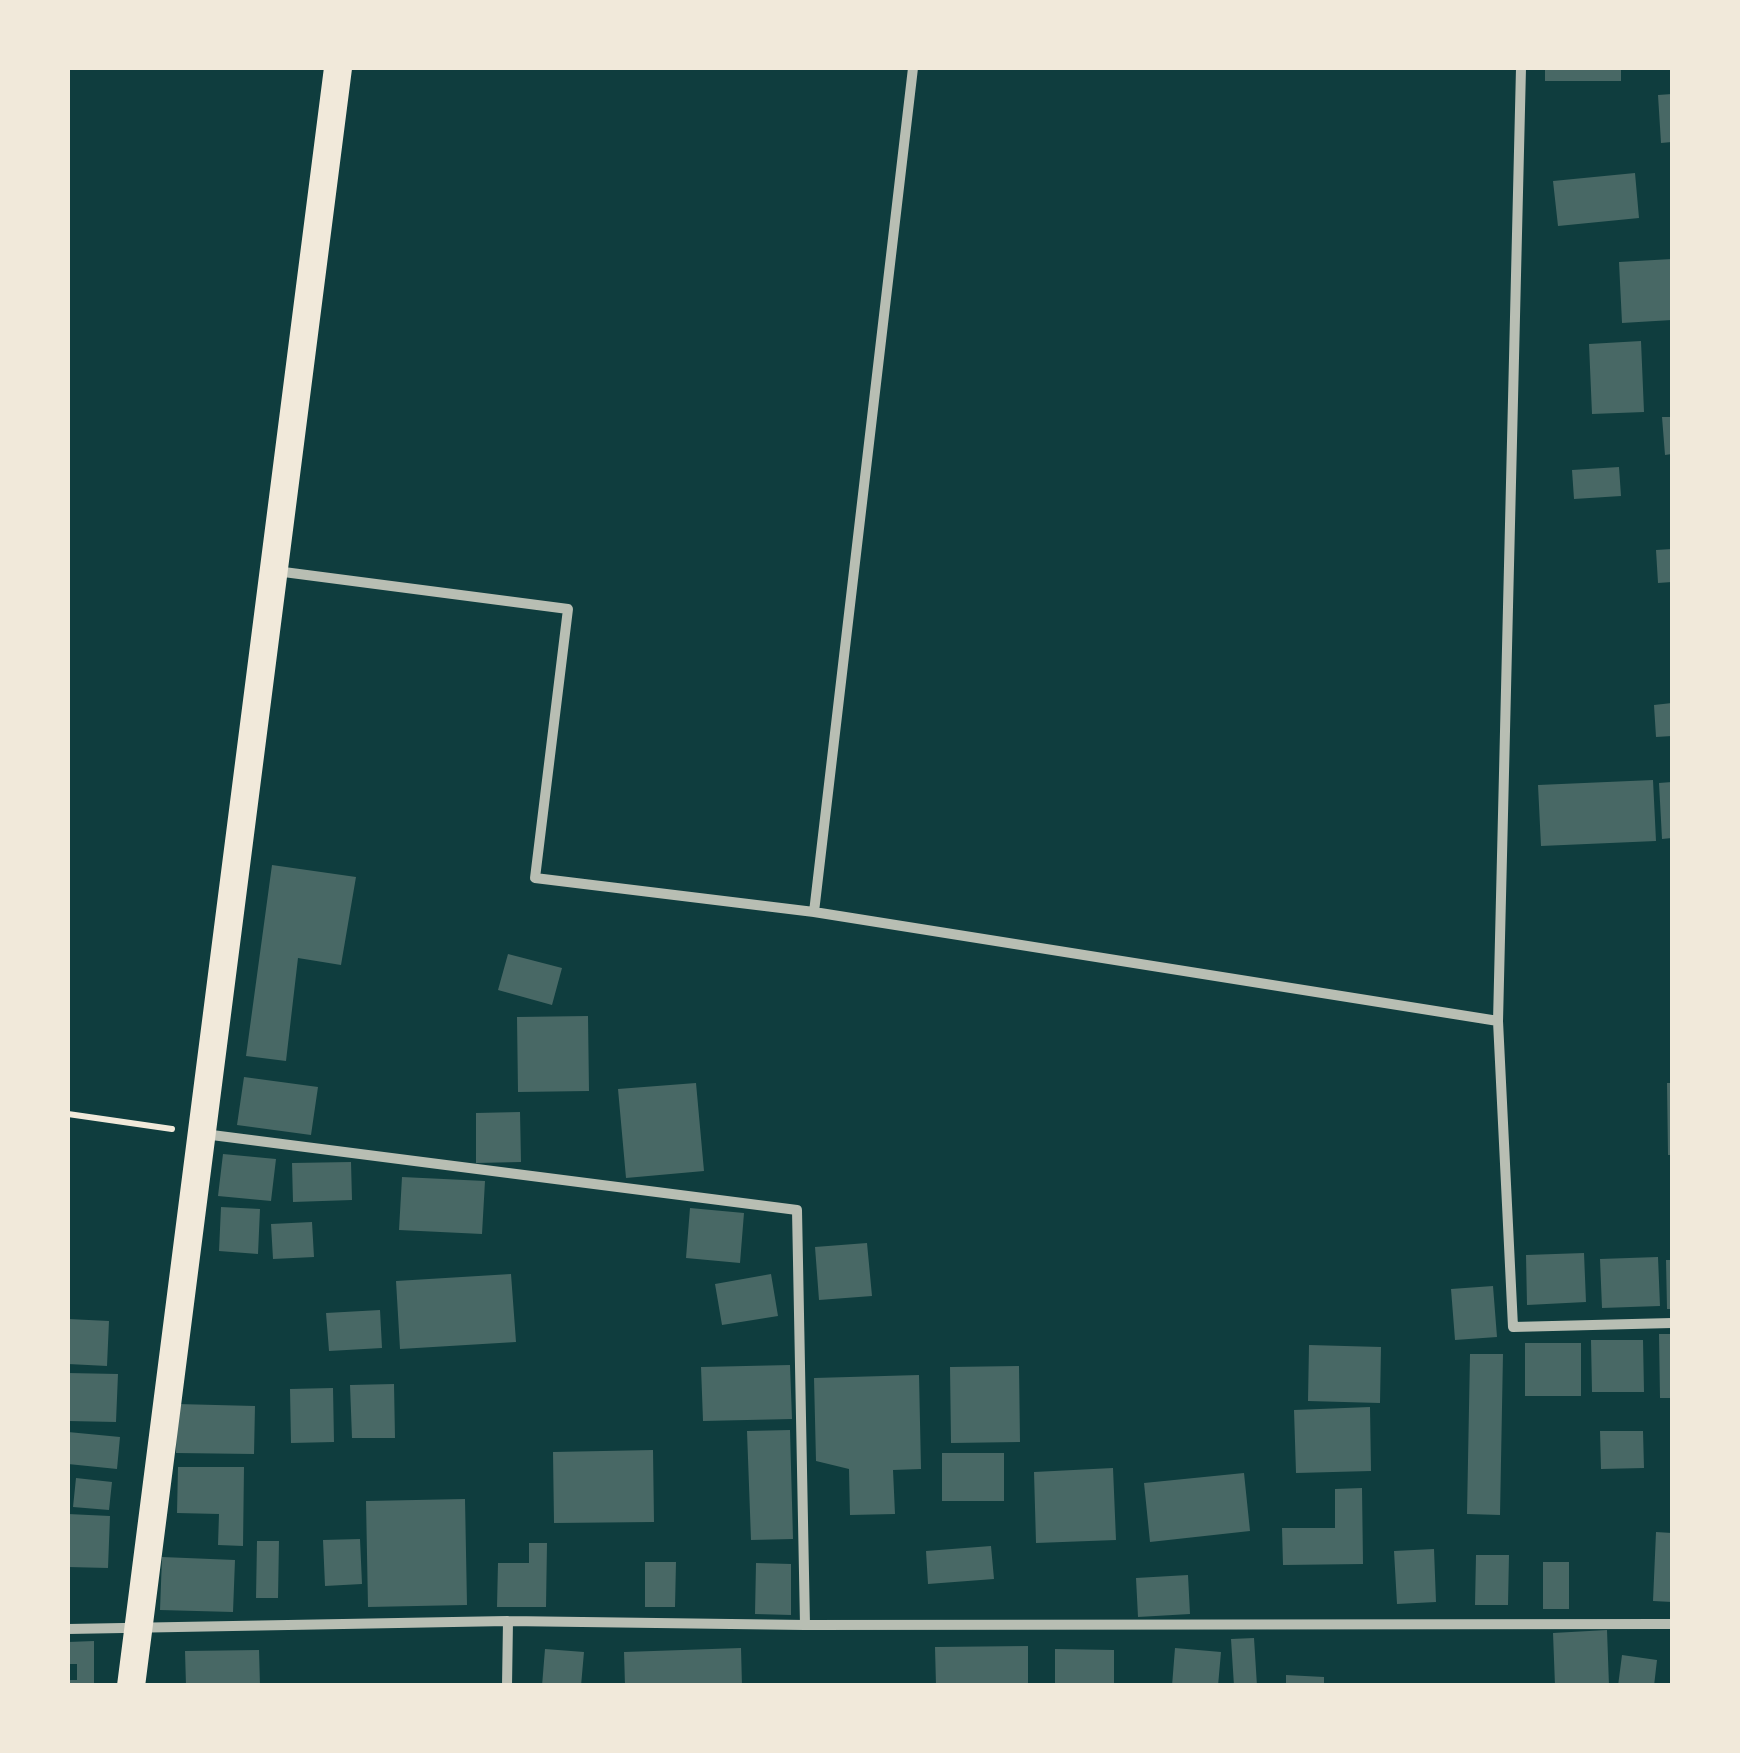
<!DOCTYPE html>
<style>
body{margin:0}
#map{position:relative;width:1740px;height:1753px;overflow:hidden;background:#0f3d3e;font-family:Raleway,sans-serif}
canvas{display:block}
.frame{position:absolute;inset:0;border:70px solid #f1e9da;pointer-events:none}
</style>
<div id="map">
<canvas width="1740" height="1753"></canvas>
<div class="frame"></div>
</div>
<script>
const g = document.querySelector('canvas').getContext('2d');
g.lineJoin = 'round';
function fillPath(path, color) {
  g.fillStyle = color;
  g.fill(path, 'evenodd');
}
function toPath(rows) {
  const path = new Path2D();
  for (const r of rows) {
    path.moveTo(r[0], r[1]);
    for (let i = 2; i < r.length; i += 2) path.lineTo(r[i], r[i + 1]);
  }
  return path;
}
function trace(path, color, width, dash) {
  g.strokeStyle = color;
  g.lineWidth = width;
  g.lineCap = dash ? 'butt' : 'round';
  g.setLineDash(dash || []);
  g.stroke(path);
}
fillPath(toPath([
 [1545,68,1621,68,1621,81,1545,81],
 [1672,94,1672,142,1661,143,1658,95],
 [1635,173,1639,218,1558,226,1553,181],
 [1672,259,1672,320,1622,323,1619,262],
 [1641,341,1644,412,1592,414,1589,344],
 [1662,417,1672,417,1672,454,1665,455],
 [1619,467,1621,496,1574,499,1572,470],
 [1672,549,1672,582,1658,583,1656,550],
 [1672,703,1672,736,1656,737,1654,705],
 [1653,780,1656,841,1541,846,1538,785],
 [1672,782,1672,838,1662,839,1659,783],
 [272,865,356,877,341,965,298,958,286,1061,246,1056],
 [508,954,562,968,552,1005,498,990],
 [588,1016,589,1091,518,1092,517,1017],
 [244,1077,318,1087,311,1135,237,1125],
 [696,1083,704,1171,626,1178,618,1089],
 [1667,1083,1672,1083,1672,1155,1668,1155],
 [520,1112,521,1162,476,1163,476,1113],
 [223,1154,276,1159,271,1201,218,1196],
 [351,1162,352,1200,293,1202,292,1163],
 [402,1177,485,1181,482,1234,399,1230],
 [221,1207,260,1209,258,1254,219,1251],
 [690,1208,744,1213,740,1263,686,1258],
 [312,1222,314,1257,273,1259,271,1224],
 [867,1243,872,1296,819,1300,815,1247],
 [1584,1253,1586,1302,1527,1305,1526,1255],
 [1658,1257,1660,1306,1602,1308,1600,1259],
 [1666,1260,1672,1260,1672,1309,1667,1309],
 [511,1274,516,1342,400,1349,396,1281],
 [771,1274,778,1316,722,1325,715,1284],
 [1493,1286,1497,1337,1455,1340,1451,1289],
 [380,1310,382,1348,329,1351,326,1313],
 [68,1319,109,1321,107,1366,68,1364],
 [1659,1334,1672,1334,1672,1398,1660,1398],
 [1591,1340,1643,1340,1644,1392,1592,1392],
 [1525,1343,1581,1343,1581,1396,1525,1396],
 [1309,1345,1381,1347,1380,1403,1308,1401],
 [1470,1354,1503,1354,1500,1515,1467,1514],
 [790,1365,792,1419,703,1421,701,1367],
 [1019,1366,1020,1442,951,1443,950,1367],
 [68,1373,118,1374,116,1422,68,1421],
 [919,1375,921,1469,893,1470,895,1514,850,1515,849,1469,816,1461,814,1378],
 [394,1384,395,1438,352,1438,350,1385],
 [333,1388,334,1442,291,1443,290,1389],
 [177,1404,255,1406,254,1454,176,1453],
 [1370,1407,1371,1471,1296,1473,1294,1410],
 [790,1430,793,1539,751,1540,747,1431],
 [1600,1431,1643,1431,1644,1468,1601,1469],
 [68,1432,120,1437,117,1469,68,1464],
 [653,1450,654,1522,554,1523,553,1452],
 [942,1453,1004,1453,1004,1501,942,1501],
 [178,1467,244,1467,243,1546,218,1545,219,1514,177,1513],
 [1113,1468,1116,1540,1036,1543,1034,1472],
 [1244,1473,1250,1531,1150,1542,1144,1483],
 [76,1478,112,1482,109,1510,73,1507],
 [1362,1488,1363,1564,1283,1565,1282,1528,1335,1528,1335,1489],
 [465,1499,467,1605,368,1607,366,1501],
 [68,1514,110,1516,108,1568,68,1567],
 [1656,1532,1672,1533,1672,1602,1653,1601],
 [360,1539,362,1584,325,1586,323,1540],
 [257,1541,279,1541,278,1598,256,1598],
 [529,1543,547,1543,546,1607,497,1607,498,1563,529,1563],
 [991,1546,994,1579,928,1584,926,1551],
 [1434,1549,1436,1602,1397,1604,1394,1551],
 [1476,1555,1509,1555,1508,1605,1475,1605],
 [162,1557,235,1560,233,1612,160,1610],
 [645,1562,676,1562,675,1607,645,1607],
 [1543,1562,1569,1562,1569,1609,1543,1609],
 [756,1563,791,1564,791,1615,755,1614],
 [1188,1575,1190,1614,1138,1617,1136,1578],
 [1607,1630,1609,1686,1555,1686,1553,1633],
 [1254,1638,1257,1686,1234,1686,1231,1639],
 [94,1641,94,1686,68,1686,68,1680,77,1680,77,1664,68,1664,68,1642],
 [1028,1646,1028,1686,936,1686,935,1647],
 [741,1648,742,1686,625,1686,624,1652],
 [1175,1648,1221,1652,1218,1686,1172,1686],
 [545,1649,584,1652,581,1686,542,1686],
 [1055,1649,1114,1650,1114,1686,1055,1686],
 [259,1650,260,1686,186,1686,185,1651],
 [1622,1655,1657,1660,1654,1686,1618,1686],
 [1286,1675,1324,1677,1324,1686,1286,1686]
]), '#486865');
trace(toPath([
 [68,1114,172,1129]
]), '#f1e9da', 6);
trace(toPath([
 [1521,68,1498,1021,1513,1327,1672,1323],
 [276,571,568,609,535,878,814,912,1498,1021],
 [814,912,913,68],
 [204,1134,797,1210,805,1625],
 [68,1629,508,1621,805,1625,1672,1624],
 [507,1686,508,1621]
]), '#b8beb3', 10);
trace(toPath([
 [131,1686,338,68]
]), '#f1e9da', 28);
</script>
